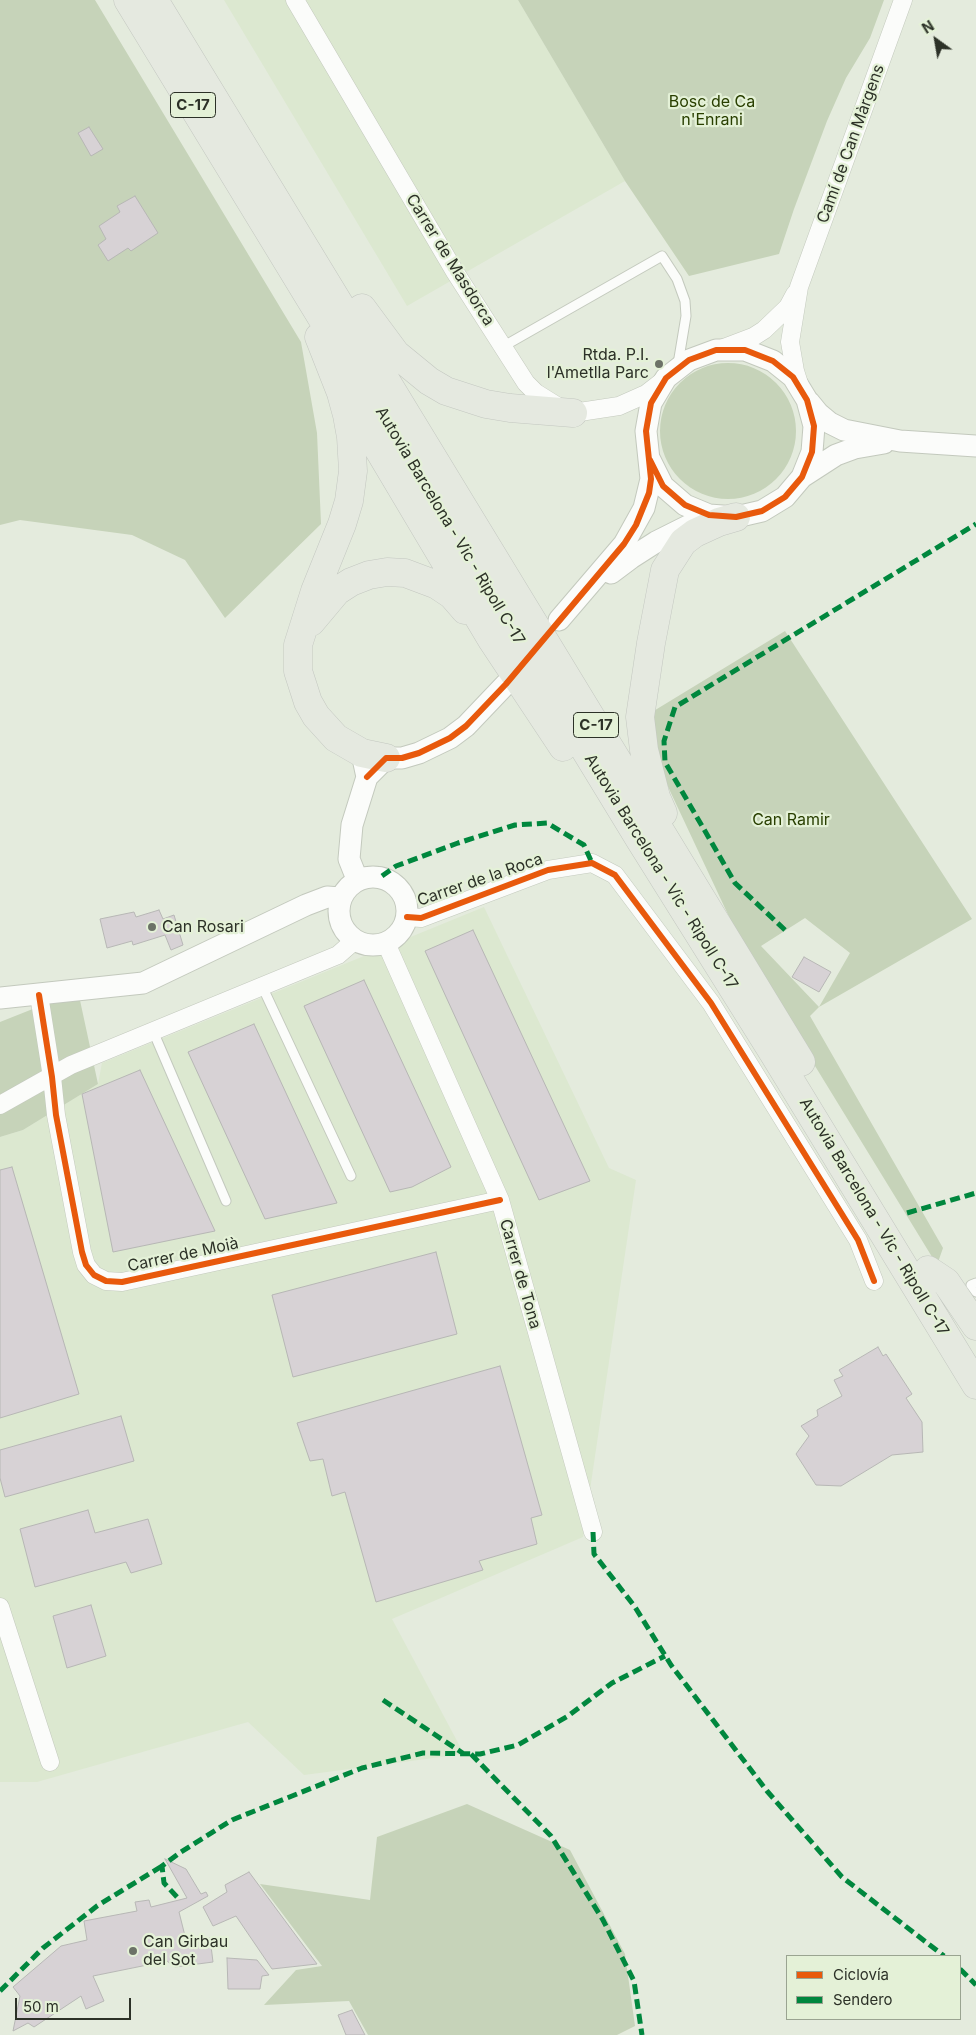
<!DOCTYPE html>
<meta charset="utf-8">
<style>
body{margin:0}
#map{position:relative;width:976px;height:2035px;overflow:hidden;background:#e4ebdd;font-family:Inter,sans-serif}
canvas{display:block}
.legend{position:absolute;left:786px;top:1955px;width:175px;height:65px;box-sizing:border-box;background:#e4f1d7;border:1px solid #9aa491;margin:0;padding:6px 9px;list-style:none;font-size:15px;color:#2c3127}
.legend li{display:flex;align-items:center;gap:10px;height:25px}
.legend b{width:25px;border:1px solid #9aa491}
.north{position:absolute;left:911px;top:15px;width:50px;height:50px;-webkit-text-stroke:4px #e4f1d7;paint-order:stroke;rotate:328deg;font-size:14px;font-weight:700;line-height:20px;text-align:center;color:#2c3127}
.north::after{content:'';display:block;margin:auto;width:18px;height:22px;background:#2c3127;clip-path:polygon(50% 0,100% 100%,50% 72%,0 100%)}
.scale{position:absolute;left:15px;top:1998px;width:116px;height:22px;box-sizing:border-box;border:2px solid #2c3127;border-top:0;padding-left:6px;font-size:15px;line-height:18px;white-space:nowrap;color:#2c3127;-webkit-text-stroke:4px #e4f1d7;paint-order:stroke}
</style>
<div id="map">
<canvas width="976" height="2035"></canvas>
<ul class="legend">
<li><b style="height:6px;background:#e8590c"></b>Ciclovía</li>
<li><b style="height:6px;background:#00873e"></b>Sendero</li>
</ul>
<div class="north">N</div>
<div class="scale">50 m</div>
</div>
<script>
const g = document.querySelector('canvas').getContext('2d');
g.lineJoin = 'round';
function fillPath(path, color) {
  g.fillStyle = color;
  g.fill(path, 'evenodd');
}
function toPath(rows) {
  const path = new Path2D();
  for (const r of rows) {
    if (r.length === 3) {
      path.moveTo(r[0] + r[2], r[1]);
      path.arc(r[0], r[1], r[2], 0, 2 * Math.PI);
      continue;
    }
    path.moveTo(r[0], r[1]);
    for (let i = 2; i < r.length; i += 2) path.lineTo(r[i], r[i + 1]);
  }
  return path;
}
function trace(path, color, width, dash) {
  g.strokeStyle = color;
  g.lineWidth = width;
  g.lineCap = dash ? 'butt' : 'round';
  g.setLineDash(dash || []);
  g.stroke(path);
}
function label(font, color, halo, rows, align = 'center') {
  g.font = font + ' Inter,sans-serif';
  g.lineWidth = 4.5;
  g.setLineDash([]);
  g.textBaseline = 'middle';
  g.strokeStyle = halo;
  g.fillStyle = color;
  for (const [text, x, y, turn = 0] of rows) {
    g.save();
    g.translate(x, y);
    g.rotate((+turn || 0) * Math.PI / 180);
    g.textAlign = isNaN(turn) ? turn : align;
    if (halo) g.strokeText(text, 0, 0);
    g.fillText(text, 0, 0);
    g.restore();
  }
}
fillPath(toPath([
 [224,0,518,0,625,181,407,306],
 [484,907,609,1168,636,1180,583,1537,392,1619,464,1754,304,1775,248,1722,37,1782,0,1782,0,1137,23,1130,98,1084,102,1063]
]), '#dce8d0');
fillPath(toPath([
 [0,0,95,0,301,342,317,433,321,524,225,618,185,560,132,535,20,520,0,525],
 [518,0,884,0,870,38,846,78,827,121,794,209,779,254,689,276,625,181],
 [728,431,68],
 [785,631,972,919,819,1007,810,1016,943,1248,937,1265,747,955,655,759,652,712],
 [805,918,850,953,819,1007,761,946],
 [78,991,98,1084,23,1130,0,1137,0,1022],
 [467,1804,570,1850,625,1954,635,2026,617,2035,368,2035,349,2001,264,2005,296,1970,322,1966,260,1884,370,1900,377,1837]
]), '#c6d3b9');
const building = toPath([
 [89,127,103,149,91,156,78,133,89,127],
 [135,196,158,233,131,251,128,248,108,261,98,245,106,239,99,226,120,212,117,206,135,196],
 [159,910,163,919,174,915,183,945,171,950,165,935,133,945,132,941,107,948,100,919,134,912,136,917,159,910],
 [473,930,590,1181,539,1200,425,951,473,930],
 [804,957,831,972,819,992,792,977,804,957],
 [364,980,451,1167,412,1187,390,1192,304,1006,364,980],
 [254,1024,337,1203,265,1219,188,1052,254,1024],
 [140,1070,215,1231,113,1252,82,1094,140,1070],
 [12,1167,79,1394,0,1418,0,1170,12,1167],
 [436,1252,457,1334,293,1377,272,1295,436,1252],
 [878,1347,883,1356,886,1354,912,1394,906,1398,922,1422,923,1452,892,1455,841,1486,816,1485,796,1454,809,1436,801,1426,818,1416,817,1410,842,1396,834,1380,843,1376,839,1370,878,1347],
 [500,1366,542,1515,531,1518,537,1544,479,1561,483,1570,376,1602,345,1492,332,1496,323,1459,310,1461,297,1423,500,1366],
 [121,1416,134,1461,5,1497,0,1478,0,1450,121,1416],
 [88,1510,95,1533,148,1519,162,1564,131,1573,126,1562,35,1587,20,1529,88,1510],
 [91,1605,106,1656,67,1668,53,1616,91,1605],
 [165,1859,186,1869,201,1894,206,1892,208,1896,179,1912,186,1940,210,1938,213,1962,175,1967,167,1961,93,1976,104,2001,86,2009,81,1996,34,2027,28,2023,13,2031,20,1996,13,1987,61,1946,87,1940,84,1921,137,1911,135,1902,149,1900,151,1907,187,1898,165,1859],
 [249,1872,317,1964,272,1969,236,1916,213,1926,203,1907,227,1892,225,1885,249,1872],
 [227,1958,257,1960,269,1975,262,1976,260,1989,228,1989,227,1958],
 [352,2010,365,2035,346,2035,338,2015,352,2010]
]);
fillPath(building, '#d7d2d5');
trace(building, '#b7b7b5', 1);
const service = toPath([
 [504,346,662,256,677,279,685,301,686,316,678,364],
 [262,986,351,1176],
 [153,1031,226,1201],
 [976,1283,971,1285,976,1292]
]);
const minor = toPath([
 [295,0,455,272,526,383,536,393,560,408,573,413,619,406,646,394,664,380],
 [724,348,753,337,764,330,788,307,795,294],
 [800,387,795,371,790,342,799,287,903,0],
 [407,917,421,918,548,870,592,863,615,875,711,1003,858,1240,874,1281],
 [386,943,500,1200,593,1532],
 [39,995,52,1077,56,1115,82,1252,86,1265,94,1275,106,1281,122,1282,500,1200],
 [0,1105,71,1065,338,955,354,941],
 [0,1607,50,1762]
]);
const tertiary = toPath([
 [809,402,818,413,830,423,844,430,900,441,976,446],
 [802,477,836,455,855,448,884,443],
 [611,573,631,558,656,542,698,521],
 [559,620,624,544,644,508,651,479,646,431,651,403,666,378,689,360,716,350,745,350,773,361,793,377,807,400,814,426,812,452,802,477,785,497,762,511,736,517,709,515,685,505,663,486,650,460],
 [367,777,386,758,402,758,419,753,450,738,466,726,506,684],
 [373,911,34],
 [357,879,349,859,352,825,367,777,364,763],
 [0,998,143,983,306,905,327,897,340,898]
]);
const trunk = toPath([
 [128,0,640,840,774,1054,976,1385],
 [154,0,801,1062],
 [362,308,396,354,429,381,446,391,486,404,510,408,573,413],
 [319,337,341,393,347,415,351,437,353,471,349,501,342,524,315,591,298,645,298,671,308,702,316,716,336,738,362,753,386,758],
 [341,393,370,435,492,640,563,747],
 [311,622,337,591,351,582,369,575,387,572,405,573,437,585,452,595,465,610],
 [663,813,656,797,644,750,640,717,651,643,665,570,683,542,695,533,719,522,736,517],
 [928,1270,946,1282,976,1326]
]);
trace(service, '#c3c9bd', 11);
trace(minor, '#c3c9bd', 19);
trace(tertiary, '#c3c9bd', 23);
trace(trunk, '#c3c7c0', 29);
trace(service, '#fbfcfa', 9);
trace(minor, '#fbfcfa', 18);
trace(tertiary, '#fbfcfa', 21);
trace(trunk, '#e5e9e0', 28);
trace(toPath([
 [382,876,396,866,458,843,515,825,547,823,584,845,592,863],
 [785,930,735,883,665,762,664,741,675,707,976,524],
 [907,1213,976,1193],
 [593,1532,594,1554,635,1607,671,1665,767,1791,842,1877,944,1956],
 [383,1700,464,1754],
 [471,1754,551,1836,603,1920,634,1981,642,2035],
 [177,1897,164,1883,162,1866,181,1852,232,1820,362,1768,423,1753,480,1754,518,1745,568,1716,612,1683,665,1656],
 [960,1969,976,1985],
 [0,1991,43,1948,97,1906,162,1866]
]), '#00873e', 5, [10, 5]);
trace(toPath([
 [367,777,386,758,402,758,419,753,450,738,466,726,506,684,624,544,636,525,649,493,651,479,646,431,651,403,666,378,689,360,716,350,745,350,773,361,793,377,807,400,814,426,812,452,802,477,785,497,762,511,736,517,709,515,685,505,663,486,650,460],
 [407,917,421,918,548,870,592,863,615,875,711,1003,858,1240,874,1281],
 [39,995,52,1077,56,1115,82,1252,86,1265,94,1275,106,1281,122,1282,500,1200]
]), '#e8590c', 6);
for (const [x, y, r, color] of [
 [659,364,5,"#6c7267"],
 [152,927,5,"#6c7267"],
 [133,1951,5,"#6c7267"]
]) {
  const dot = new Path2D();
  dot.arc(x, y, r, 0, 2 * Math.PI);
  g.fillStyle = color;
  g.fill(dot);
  trace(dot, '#e4f1d7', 2);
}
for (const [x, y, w] of [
 [193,105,45],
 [596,725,45]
]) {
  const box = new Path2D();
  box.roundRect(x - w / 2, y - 12.5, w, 25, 4);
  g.fillStyle = '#e4f1d7';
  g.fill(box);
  trace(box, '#2c3127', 1);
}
label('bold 15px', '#2c3127', null, [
 ["C-17",193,105],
 ["C-17",596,725]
]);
label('16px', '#293f00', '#e4f1d7', [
 ["Bosc de Ca",712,102],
 ["n'Enrani",712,120],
 ["Can Ramir",791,820]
]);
label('16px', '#2c3127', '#e4f1d7', [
 ["Camí de Can Màrgens",851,144,-70],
 ["Carrer de Masdorca",450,260,58],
 ["Autovia Barcelona - Vic - Ripoll C-17",450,526,59],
 ["Autovia Barcelona - Vic - Ripoll C-17",661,872,58],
 ["Carrer de la Roca",480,880,-19],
 ["Autovia Barcelona - Vic - Ripoll C-17",874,1217,59],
 ["Carrer de Moià",183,1255,-12],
 ["Carrer de Tona",520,1274,74]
]);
label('16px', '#2c3127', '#e4f1d7', [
 ["Rtda. P.I.",649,355,"right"],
 ["l'Ametlla Parc",649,373,"right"],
 ["Can Rosari",162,927],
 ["Can Girbau",143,1942],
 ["del Sot",143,1960]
], 'left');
</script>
